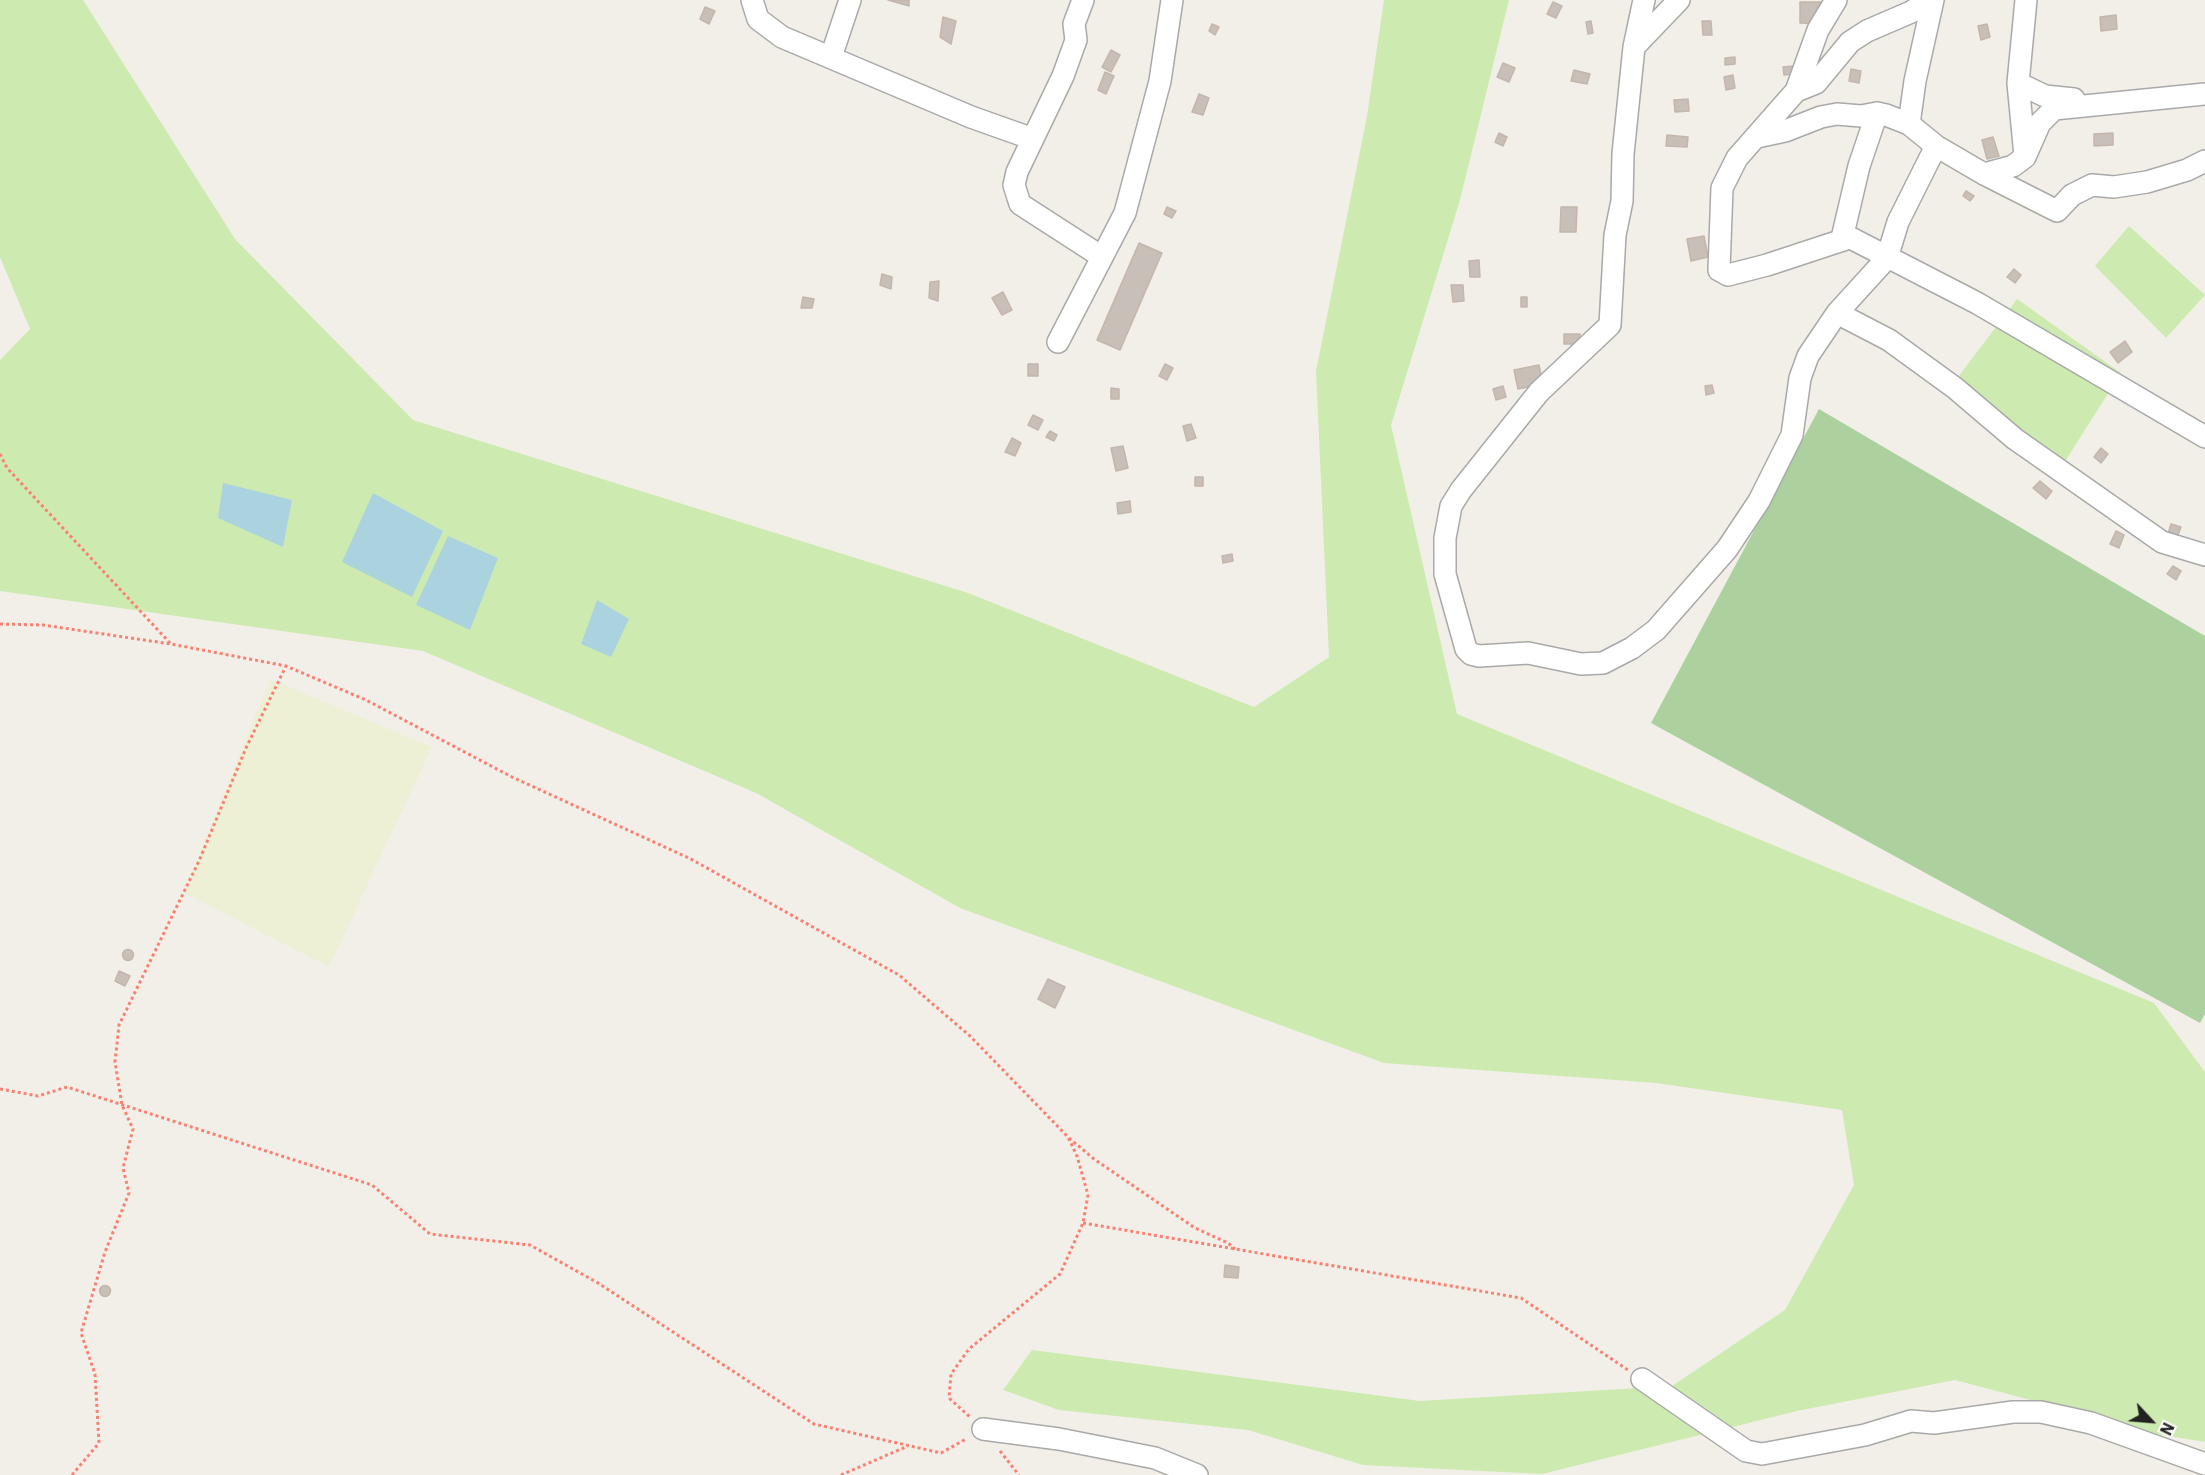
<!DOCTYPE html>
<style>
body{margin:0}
#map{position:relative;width:2205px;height:1475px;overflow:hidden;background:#f2efe9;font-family:"IBM Plex Sans",sans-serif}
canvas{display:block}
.north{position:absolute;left:2121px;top:1391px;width:60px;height:60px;-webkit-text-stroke:4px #fff;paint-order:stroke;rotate:116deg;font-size:16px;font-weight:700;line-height:24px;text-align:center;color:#222}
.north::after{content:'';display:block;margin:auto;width:21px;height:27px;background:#222;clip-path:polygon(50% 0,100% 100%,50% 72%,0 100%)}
</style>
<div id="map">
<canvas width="2205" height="1475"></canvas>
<div class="north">N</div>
</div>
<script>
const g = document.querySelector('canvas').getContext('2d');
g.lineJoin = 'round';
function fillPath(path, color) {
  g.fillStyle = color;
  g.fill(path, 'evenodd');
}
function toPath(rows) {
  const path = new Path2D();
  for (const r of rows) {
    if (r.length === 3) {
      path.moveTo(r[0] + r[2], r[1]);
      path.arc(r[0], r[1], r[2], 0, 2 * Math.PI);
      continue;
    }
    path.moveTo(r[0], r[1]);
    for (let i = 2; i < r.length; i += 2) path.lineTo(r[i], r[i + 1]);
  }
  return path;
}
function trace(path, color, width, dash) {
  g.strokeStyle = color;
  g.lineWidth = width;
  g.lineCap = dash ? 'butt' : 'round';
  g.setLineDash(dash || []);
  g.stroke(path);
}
fillPath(toPath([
 [270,679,432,747,329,967,184,893]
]), '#eef0d5');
fillPath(toPath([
 [0,0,83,0,235,239,413,420,968,593,1254,707,1329,657,1316,371,1367,116,1384,0,1509,0,1460,200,1391,425,1457,714,2154,1003,2205,1072,2205,1442,2162,1435,1955,1380,1797,1411,1542,1474,1363,1465,1248,1430,1059,1410,1003,1390,1032,1350,1420,1401,1672,1386,1785,1310,1854,1185,1842,1110,1656,1083,1384,1063,960,908,756,793,423,651,0,591,0,360,30,329,0,257],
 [2129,226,2205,295,2166,338,2095,266],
 [2017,299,2121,373,2054,479,1946,393]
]), '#cdebb0');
fillPath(toPath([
 [1819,409,2205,636,2205,1014,2200,1023,1651,723]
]), '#add19e');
fillPath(toPath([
 [223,483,292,500,283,547,218,518],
 [373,493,443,531,412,597,342,562],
 [448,536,498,558,470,630,416,605],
 [597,600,629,619,611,657,581,644]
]), '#aad3df');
const building = toPath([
 [888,0,909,0,909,6,888,0],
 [1553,2,1562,6,1556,18,1547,14,1553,2],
 [1800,2,1826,2,1826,24,1800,23,1800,2],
 [705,7,715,11,709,24,700,19,705,7],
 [2116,15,2117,29,2101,31,2100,17,2116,15],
 [943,17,956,21,951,44,940,37,943,17],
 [1591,21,1593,33,1588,34,1586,22,1591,21],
 [1702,21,1711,21,1712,35,1703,35,1702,21],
 [1212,24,1219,27,1215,35,1209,31,1212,24],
 [1987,24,1990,37,1981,40,1978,26,1987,24],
 [1111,50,1120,55,1111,72,1102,67,1111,50],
 [1735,57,1735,64,1725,65,1725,58,1735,57],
 [1503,63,1515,68,1509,82,1497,77,1503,63],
 [1793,66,1793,74,1784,75,1783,67,1793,66],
 [1851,69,1861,71,1859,83,1849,81,1851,69],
 [1574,70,1590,74,1587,84,1571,81,1574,70],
 [1105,72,1114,76,1106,94,1098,90,1105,72],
 [1733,75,1735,88,1726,90,1724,77,1733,75],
 [1199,94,1209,98,1203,115,1192,112,1199,94],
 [1688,99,1689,111,1675,112,1674,100,1688,99],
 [1499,133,1507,137,1503,146,1495,142,1499,133],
 [2113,133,2113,145,2094,146,2094,134,2113,133],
 [1667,135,1688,137,1687,147,1666,146,1667,135],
 [1993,137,1999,156,1987,159,1982,140,1993,137],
 [1966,191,1974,196,1970,201,1963,196,1966,191],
 [1167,207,1176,211,1172,218,1164,214,1167,207],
 [1561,207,1577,207,1576,232,1560,232,1561,207],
 [1704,236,1708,257,1691,261,1687,239,1704,236],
 [1139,243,1162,253,1120,350,1097,340,1139,243],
 [1479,260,1480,277,1470,277,1469,261,1479,260],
 [2014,269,2021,275,2015,283,2007,277,2014,269],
 [882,274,892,277,891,289,880,285,882,274],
 [939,281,938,301,929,298,930,282,939,281],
 [1451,285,1463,285,1464,301,1453,302,1451,285],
 [1003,292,1012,310,1002,315,992,298,1003,292],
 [803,297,814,299,812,308,801,308,803,297],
 [1521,297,1527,297,1527,307,1521,307,1521,297],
 [1564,334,1580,334,1580,344,1564,344,1564,334],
 [2125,341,2132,352,2118,363,2110,352,2125,341],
 [1028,364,1038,364,1038,376,1028,376,1028,364],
 [1165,364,1173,368,1167,380,1159,376,1165,364],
 [1539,365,1543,384,1518,389,1514,370,1539,365],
 [1712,385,1714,393,1706,395,1705,386,1712,385],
 [1503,386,1506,397,1496,400,1493,389,1503,386],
 [1111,388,1119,389,1119,399,1111,399,1111,388],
 [1033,415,1043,420,1038,430,1028,425,1033,415],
 [1191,424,1196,438,1187,441,1183,426,1191,424],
 [1050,431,1057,435,1054,441,1046,437,1050,431],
 [1012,438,1021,443,1015,456,1005,452,1012,438],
 [1123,446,1128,468,1116,471,1111,448,1123,446],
 [2101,448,2108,454,2101,463,2094,457,2101,448],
 [1195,477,1203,477,1203,486,1195,486,1195,477],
 [2040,481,2052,491,2046,499,2033,488,2040,481],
 [1130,501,1131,512,1118,514,1117,503,1130,501],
 [2171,524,2181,527,2175,543,2166,541,2171,524],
 [2116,531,2124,535,2119,548,2110,544,2116,531],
 [1232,554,1233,561,1223,563,1222,556,1232,554],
 [2173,566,2181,571,2176,580,2167,574,2173,566],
 [128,955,5.5],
 [119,971,130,976,125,986,115,981,119,971],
 [1048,979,1065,987,1055,1008,1038,999,1048,979],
 [1225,1265,1239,1267,1238,1278,1224,1277,1225,1265],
 [105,1291,5.5]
]);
fillPath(building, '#c7bfb8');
trace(building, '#c4b6ab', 1.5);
const minor = toPath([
 [752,0,758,19,782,37,971,117,1033,139],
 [1083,0,1074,24,1076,40,1063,76,1017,172,1014,185,1020,204,1102,257],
 [1644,0,1634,47,1623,154,1622,201,1615,235,1610,325,1539,392,1461,490,1451,506,1445,538,1445,574,1466,649,1471,654,1479,656,1528,653,1581,664,1603,663,1632,648,1656,630,1727,549,1759,501,1792,435,1800,378,1808,356,1837,313,1887,258,1898,222,1936,146],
 [1836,0,1818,30,1796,91,1737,158,1722,188,1719,270,1728,275,1767,265,1849,238],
 [1634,47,1679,0],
 [831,57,850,0],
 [2018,83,2045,96,2074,99],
 [1796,91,1816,83,1850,42,1867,31,1911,12,1929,0],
 [1877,113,1859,166,1843,234,1977,303,2205,437],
 [1909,124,1915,81,1933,0],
 [1757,137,1785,131,1821,117,1837,114,1861,116,1877,113,1886,115,1909,124,1936,146,1984,174,2057,211,2072,195,2092,185,2114,187,2147,182,2187,170,2205,161],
 [2025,156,2018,83,2026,0],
 [1984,174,2013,166,2025,157,2040,123,2054,109,2205,94],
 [1837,313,1889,340,1955,388,2015,439,2162,542,2205,555],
 [1058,342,1125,213,1160,81,1172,0],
 [1642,1379,1746,1451,1762,1454,1865,1435,1911,1421,1934,1423,2013,1412,2041,1412,2091,1423,2205,1464],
 [983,1429,1059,1439,1155,1458,1197,1475]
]);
trace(minor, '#a9a9a9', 24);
trace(toPath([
 [0,454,7,468,170,643],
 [0,624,43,625,171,644,286,666,366,700,512,777,689,858,899,975,970,1036,1068,1137,1077,1156,1088,1195,1083,1223,1060,1274,969,1349,951,1374,949,1398,970,1417],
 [0,1089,38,1096,67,1087,372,1185,430,1234,530,1245,598,1283,814,1424,941,1453,966,1439],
 [1069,1138,1094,1159,1195,1228,1228,1243,1235,1249],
 [1083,1223,1521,1298,1628,1370],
 [1000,1451,1019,1475],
 [72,1475,99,1443,95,1374,81,1333,105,1252,129,1193,123,1168,133,1129,122,1105,115,1062,119,1025,199,861,246,748,286,666],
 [841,1475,908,1446]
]), '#fa8072', 3, [3, 3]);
trace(minor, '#fff', 21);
</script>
